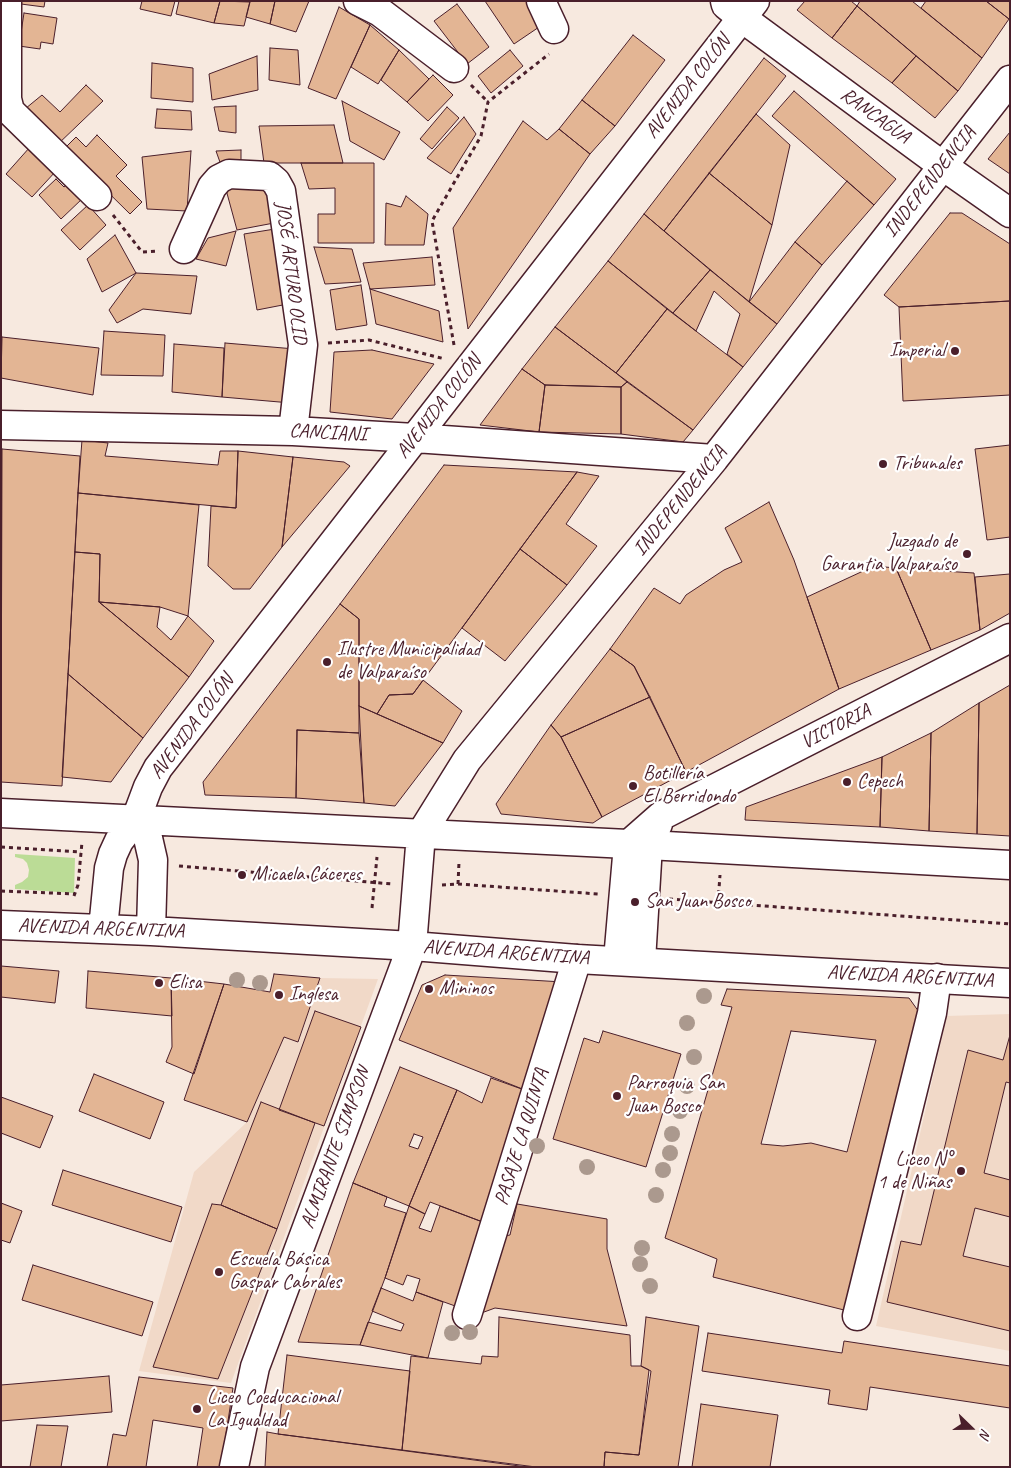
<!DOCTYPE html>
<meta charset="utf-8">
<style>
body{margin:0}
#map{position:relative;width:1011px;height:1468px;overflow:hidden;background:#f7e9df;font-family:Caveat,sans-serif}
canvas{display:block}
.frame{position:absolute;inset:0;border:2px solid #4a1f2b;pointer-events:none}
.north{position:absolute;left:946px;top:1403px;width:50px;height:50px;-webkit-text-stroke:4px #fff;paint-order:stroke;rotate:112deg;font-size:14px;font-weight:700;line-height:20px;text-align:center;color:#4a1f2b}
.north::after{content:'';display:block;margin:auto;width:18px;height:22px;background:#4a1f2b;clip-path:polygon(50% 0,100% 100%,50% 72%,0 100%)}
</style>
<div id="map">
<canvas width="1011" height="1468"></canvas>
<div class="frame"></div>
<div class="north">N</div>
</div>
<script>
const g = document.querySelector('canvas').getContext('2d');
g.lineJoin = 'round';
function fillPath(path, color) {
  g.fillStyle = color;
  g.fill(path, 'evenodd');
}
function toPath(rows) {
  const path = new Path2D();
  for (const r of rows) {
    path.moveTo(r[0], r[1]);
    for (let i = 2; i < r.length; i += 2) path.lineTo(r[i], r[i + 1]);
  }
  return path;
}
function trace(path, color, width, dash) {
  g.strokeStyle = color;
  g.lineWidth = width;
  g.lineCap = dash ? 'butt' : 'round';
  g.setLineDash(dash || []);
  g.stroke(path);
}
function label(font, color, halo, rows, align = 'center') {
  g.font = font + ' Caveat,sans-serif';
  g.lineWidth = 4.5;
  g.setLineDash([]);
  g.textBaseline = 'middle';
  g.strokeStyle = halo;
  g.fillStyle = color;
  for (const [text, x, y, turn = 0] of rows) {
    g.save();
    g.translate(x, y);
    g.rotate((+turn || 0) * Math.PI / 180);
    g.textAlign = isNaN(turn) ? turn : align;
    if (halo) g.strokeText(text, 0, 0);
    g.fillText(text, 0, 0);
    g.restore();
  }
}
fillPath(toPath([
 [320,978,378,979,231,1383,139,1371,194,1172,247,1122,284,1037,299,1042],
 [1010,1014,1010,1351,876,1326,947,1016]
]), '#f1d9c8');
fillPath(toPath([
 [15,854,75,858,74,893,15,889,15,885,22,882,28,877,29,870,27,863,23,859,15,857]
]), '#bbdc96');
const building = toPath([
 [21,1,45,1,44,7,21,4,21,1],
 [142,1,175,1,171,16,140,9,142,1],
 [179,1,220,1,214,23,176,14,179,1],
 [220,1,250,2,244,26,214,23,220,1],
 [250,1,275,1,270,24,246,17,250,1],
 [275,1,309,1,296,32,270,24,275,1],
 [485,1,529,1,545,23,514,44,485,1],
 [805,1,851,1,857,6,832,38,797,10,805,1],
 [860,1,912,1,982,58,958,91,857,6,860,1],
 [926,1,986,1,1009,19,982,58,921,8,926,1],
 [986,1,1010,1,1010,19,1009,19,986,1],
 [457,4,489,47,467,64,434,21,457,4],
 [857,6,916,56,892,83,832,38,857,6],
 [339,7,370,25,336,99,308,88,339,7],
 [24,13,57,18,53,44,41,42,40,49,19,46,24,13],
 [370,25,399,50,378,84,351,67,370,25],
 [633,35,665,60,615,126,582,100,633,35],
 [270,48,298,50,300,85,269,80,270,48],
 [399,50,429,79,407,102,381,80,399,50],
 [510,50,523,66,491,93,478,76,510,50],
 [257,56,258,90,212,100,209,74,257,56],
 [916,56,958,91,935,118,892,83,916,56],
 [764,58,786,76,664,231,644,214,764,58],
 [152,63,193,68,193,102,151,98,152,63],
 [433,75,453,95,428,121,407,102,433,75],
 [86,85,103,101,56,146,20,113,42,95,60,112,86,85],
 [794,91,896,179,874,205,772,116,794,91],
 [582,100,615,126,590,154,559,129,582,100],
 [342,101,400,132,384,160,350,141,342,101],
 [236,106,236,133,219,131,214,107,236,106],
 [447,107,459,118,432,149,420,139,447,107],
 [157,109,191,111,192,130,155,128,157,109],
 [756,114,790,145,772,225,709,173,756,114],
 [464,117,476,134,451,174,427,158,464,117],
 [523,121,547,140,559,129,590,154,468,329,453,228,523,121],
 [334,125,343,163,264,163,259,126,334,125],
 [1010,132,1010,174,988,159,1010,132],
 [97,135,127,165,116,176,142,202,130,214,64,149,76,137,86,147,97,135],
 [30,147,56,171,32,197,6,174,30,147],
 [241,150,241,162,221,165,216,151,241,150],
 [191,151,187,211,147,209,142,157,191,151],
 [301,163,374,163,374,243,318,243,318,214,335,214,335,188,309,189,301,163],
 [709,173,772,225,749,302,664,231,709,173],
 [56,179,64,187,69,183,83,198,61,219,39,195,56,179],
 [847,181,874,205,822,265,795,242,847,181],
 [268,183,274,223,237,230,225,186,268,183],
 [406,196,428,214,424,245,385,245,386,203,401,207,406,196],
 [88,205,106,225,80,250,61,230,88,205],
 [950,213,962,213,1010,244,1010,301,899,307,884,295,950,213],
 [644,214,710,270,673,313,608,261,644,214],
 [275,229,293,303,257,310,244,234,275,229],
 [236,231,226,266,196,259,208,238,236,231],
 [115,235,136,273,102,292,87,259,115,235],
 [795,242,822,265,777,324,749,302,795,242],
 [314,247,352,249,361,282,325,284,314,247],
 [432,257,435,285,370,289,363,263,432,257],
 [608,261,667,309,616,373,555,327,608,261],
 [710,270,777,324,743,367,727,354,740,314,714,291,696,331,673,313,710,270],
 [136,273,197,276,191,314,143,309,117,323,109,310,136,273],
 [361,285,367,325,336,330,330,290,361,285],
 [370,289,439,311,443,342,376,324,370,289],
 [1010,301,1010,395,903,401,899,307,1010,301],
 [667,309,743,367,693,430,616,373,667,309],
 [555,327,616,373,627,382,621,387,545,385,522,369,555,327],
 [104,331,165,335,163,376,101,375,104,331],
 [2,337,99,348,93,395,1,378,2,337],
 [225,343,295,349,291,403,222,397,225,343],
 [174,344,224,348,222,397,172,392,174,344],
 [372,350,434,364,392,419,330,412,334,352,372,350],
 [522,369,545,385,539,432,480,425,522,369],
 [627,382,693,430,683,442,621,434,621,387,627,382],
 [545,385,621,387,621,434,539,432,545,385],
 [82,440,108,443,105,456,218,465,220,451,238,451,236,508,78,493,82,440],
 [1010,445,1010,537,987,540,975,449,1010,445],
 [2,449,80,456,62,786,1,782,2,449],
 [238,451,293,457,282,547,250,589,233,589,208,566,211,506,236,508,238,451],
 [293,457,344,462,350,466,282,547,293,457],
 [444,465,577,472,413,694,389,695,377,714,359,706,359,619,340,604,444,465],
 [577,472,599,476,566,524,597,546,567,585,520,549,577,472],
 [78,493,199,505,188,616,160,607,99,602,100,554,75,552,78,493],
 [769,502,794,560,839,689,686,772,634,666,610,649,654,588,680,604,686,595,724,570,742,562,725,528,769,502],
 [520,549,567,585,505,661,462,628,520,549],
 [75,552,100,554,99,602,189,677,143,738,68,674,75,552],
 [874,566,896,568,931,650,839,689,807,597,874,566],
 [896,568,974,573,980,630,931,650,896,568],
 [1010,574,1010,613,980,630,975,577,1010,574],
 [99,602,160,607,157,627,171,640,188,616,214,641,189,677,99,602],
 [340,604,359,619,359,733,297,730,296,798,205,795,203,782,340,604],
 [610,649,634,666,650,697,561,737,551,725,610,649],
 [68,674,143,738,111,782,62,777,68,674],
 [423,680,462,711,443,743,377,714,389,695,413,694,423,680],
 [1010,685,1010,836,977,834,979,703,1010,685],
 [650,697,686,772,602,817,561,737,650,697],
 [979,703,977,834,929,831,931,733,979,703],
 [359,706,443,743,395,806,364,803,359,706],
 [551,725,561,737,602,817,593,823,501,814,496,804,551,725],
 [297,730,359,733,364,803,296,798,297,730],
 [931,733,929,831,880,827,882,757,931,733],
 [882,757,880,827,745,820,746,807,882,757],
 [1,966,59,971,55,1003,1,997,1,966],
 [88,971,171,978,172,1016,86,1008,88,971],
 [274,974,320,978,298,1042,284,1037,247,1122,184,1100,224,984,270,992,274,974],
 [445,975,563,982,530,1092,399,1040,422,985,445,975],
 [171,978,224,984,194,1074,166,1062,172,1047,171,978],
 [727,989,909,998,919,1012,844,1310,713,1277,717,1259,665,1238,732,1007,721,1005,727,989],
 [791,1031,876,1040,847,1152,811,1143,783,1146,761,1144,791,1031],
 [315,1011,361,1027,324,1126,279,1110,315,1011],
 [603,1031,681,1054,646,1167,553,1139,584,1038,599,1043,603,1031],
 [1010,1035,1010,1083,1006,1082,984,1173,1010,1180,1010,1217,975,1208,963,1256,1010,1267,1010,1331,887,1302,901,1241,921,1245,968,1050,1003,1060,1010,1035],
 [400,1067,457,1090,409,1206,353,1183,400,1067],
 [414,1134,423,1137,418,1149,409,1146,414,1134],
 [94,1074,164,1102,150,1139,79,1111,94,1074],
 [491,1078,530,1092,488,1224,430,1202,425,1214,409,1206,457,1090,482,1103,491,1078],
 [1,1097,53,1116,40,1148,1,1133,1,1097],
 [261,1102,315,1123,277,1229,221,1205,261,1102],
 [63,1170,182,1207,171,1242,52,1205,63,1170],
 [353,1183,387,1197,384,1206,406,1213,385,1278,360,1345,298,1342,353,1183],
 [1,1203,22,1211,10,1243,1,1240,1,1203],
 [212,1204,221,1205,277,1229,218,1379,153,1367,212,1204],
 [517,1204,607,1219,607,1249,627,1326,495,1308,476,1315,498,1237,510,1235,517,1204],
 [409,1206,425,1214,419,1228,431,1232,440,1206,488,1224,458,1307,416,1292,420,1279,407,1275,403,1285,385,1278,409,1206],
 [33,1265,153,1302,142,1336,22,1300,33,1265],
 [381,1288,413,1301,416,1292,443,1302,428,1358,360,1345,368,1322,401,1331,404,1324,372,1311,381,1288],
 [499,1317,630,1335,631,1366,641,1366,649,1370,639,1455,605,1452,604,1467,536,1467,402,1450,411,1356,481,1364,482,1356,498,1357,499,1317],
 [646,1317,699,1326,678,1467,604,1467,605,1452,639,1455,651,1371,641,1366,646,1317],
 [708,1333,842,1353,844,1341,1010,1366,1010,1408,870,1387,867,1410,828,1404,830,1390,702,1371,708,1333],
 [287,1355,410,1371,402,1450,278,1434,287,1355],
 [109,1376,112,1412,1,1421,1,1385,109,1376],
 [139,1377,233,1388,221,1467,197,1467,203,1428,153,1420,146,1467,107,1467,113,1434,126,1436,139,1377],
 [701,1404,778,1415,770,1467,692,1467,701,1404],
 [37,1425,68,1426,61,1467,30,1467,37,1425],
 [267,1432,278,1434,527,1467,265,1467,267,1432]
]);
fillPath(building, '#e3b594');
trace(building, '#4a1f2b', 1);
const minor = toPath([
 [7,1,7,99,10,111,97,196],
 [358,1,380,12,454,68],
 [541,1,554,29],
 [725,1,726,5,742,18,943,166,1010,213],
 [184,249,212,187,219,179,229,174,269,176,276,182,281,191,303,345,293,431],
 [1,425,293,431,415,438],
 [618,960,628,845,661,816,1010,638],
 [641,961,648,845,658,824],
 [467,1315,577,959],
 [857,1316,932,1013,937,978],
 [234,1467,255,1367,412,946]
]);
const major = toPath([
 [415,438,714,459],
 [1,813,648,845,1010,865],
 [136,819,148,838,153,860,151,931],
 [1,925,151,931,412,946,577,959,1010,983],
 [103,929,109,868,113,854,119,841,136,819,148,787,158,768,755,1],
 [412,946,421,834,467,760,714,459,1010,80]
]);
trace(minor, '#4a1f2b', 31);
trace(major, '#4a1f2b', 31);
trace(toPath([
 [471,85,488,102],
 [113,215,142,252,159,251],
 [328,343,369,340,445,359],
 [454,345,432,221,481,136,488,102,549,54],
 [1,847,81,852],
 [179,866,392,884],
 [458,884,459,862],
 [442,885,458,884,598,894],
 [1,891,75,894],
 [74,896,78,885,82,842],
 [669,899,1010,924],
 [718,902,720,875],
 [372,908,377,857]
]), '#4a1f2b', 3, [4, 4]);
trace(minor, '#fff', 28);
trace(major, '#fff', 28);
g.fillStyle = '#ab998e';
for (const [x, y] of [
 [237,980],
 [260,983],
 [704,996],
 [687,1023],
 [694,1057],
 [687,1086],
 [680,1111],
 [672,1134],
 [537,1146],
 [670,1153],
 [587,1167],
 [663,1170],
 [656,1195],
 [642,1248],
 [640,1264],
 [650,1286],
 [470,1332],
 [452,1333]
]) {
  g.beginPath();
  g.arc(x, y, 8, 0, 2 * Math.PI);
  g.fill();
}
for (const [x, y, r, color] of [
 [955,351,5,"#4a1f2b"],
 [883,464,5,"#4a1f2b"],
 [967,554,5,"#4a1f2b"],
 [327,662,5,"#4a1f2b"],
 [847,782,5,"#4a1f2b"],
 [633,786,5,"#4a1f2b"],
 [242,875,5,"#4a1f2b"],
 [635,902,5,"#4a1f2b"],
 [159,983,5,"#4a1f2b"],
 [429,989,5,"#4a1f2b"],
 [279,995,5,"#4a1f2b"],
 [617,1096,5,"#4a1f2b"],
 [961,1171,5,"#4a1f2b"],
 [219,1272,5,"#4a1f2b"],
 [197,1409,5,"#4a1f2b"]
]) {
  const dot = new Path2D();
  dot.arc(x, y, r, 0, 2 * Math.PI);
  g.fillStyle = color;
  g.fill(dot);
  trace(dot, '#fff', 2);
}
label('20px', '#4a1f2b', '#fff', [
 ["AVENIDA COLÓN",688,87,-52],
 ["RANCAGUA",875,116,36],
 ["INDEPENDENCIA",930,182,-52],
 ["JOSÉ ARTURO OLID",291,273,83],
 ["AVENIDA COLÓN",439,407,-52],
 ["CANCIANI",328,433,3],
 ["INDEPENDENCIA",680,501,-51],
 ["AVENIDA COLÓN",192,727,-53],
 ["VICTORIA",836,727,-27],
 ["AVENIDA ARGENTINA",101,929,2],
 ["AVENIDA ARGENTINA",506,953,4],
 ["AVENIDA ARGENTINA",910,977,3],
 ["PASAJE LA QUINTA",522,1137,-73],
 ["ALMIRANTE SIMPSON",336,1148,-70]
]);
label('20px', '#4a1f2b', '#fff', [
 ["Imperial",945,351,"right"],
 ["Tribunales",893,464],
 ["Juzgado de",957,542,"right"],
 ["Garantia Valparaíso",957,565,"right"],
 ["Ilustre Municipalidad",337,650],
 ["de Valparaíso",337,673],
 ["Botillería",643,774],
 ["El Berridondo",643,797],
 ["Cepech",857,782],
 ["Micaela Cáceres",252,875],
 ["San Juan Bosco",645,902],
 ["Elisa",169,983],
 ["Mininos",439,989],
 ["Inglesa",289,995],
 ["Parroquia San",627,1084],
 ["Juan Bosco",627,1107],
 ["Liceo N°",951,1160,"right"],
 ["1 de Niñas",951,1183,"right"],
 ["Escuela Básica",229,1260],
 ["Gaspar Cabrales",229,1283],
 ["Liceo Coeducacional",207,1398],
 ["La Igualdad",207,1421]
], 'left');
</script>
